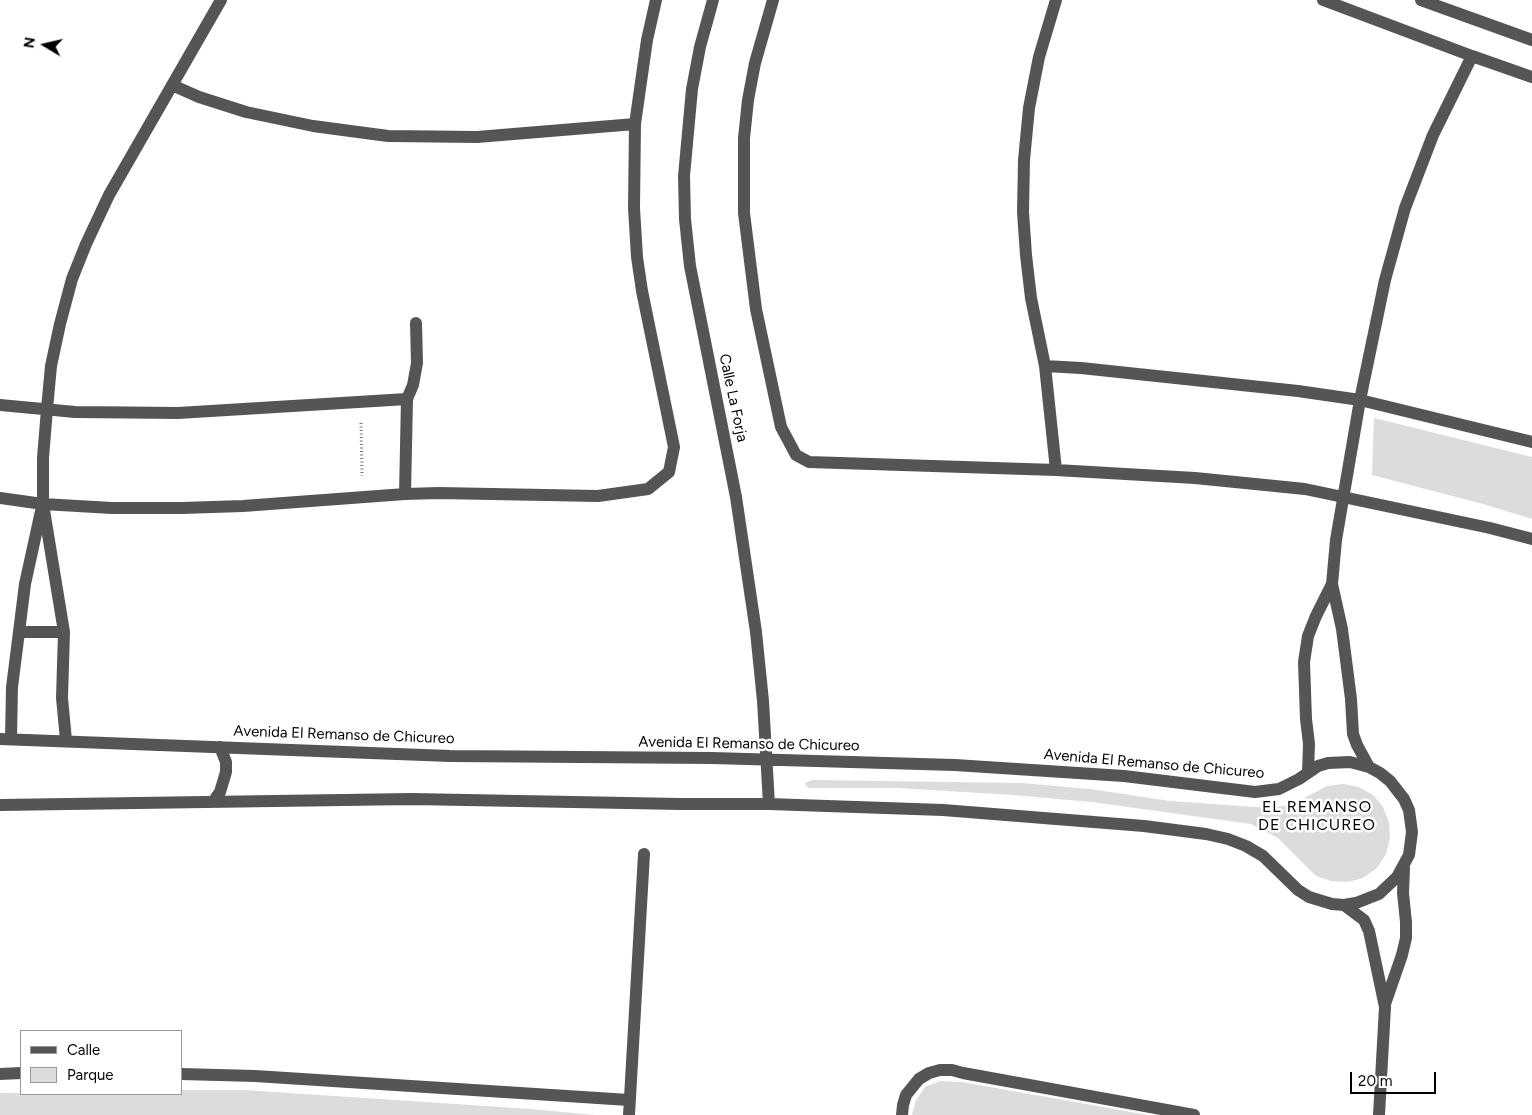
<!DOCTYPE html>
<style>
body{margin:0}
#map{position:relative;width:1532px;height:1115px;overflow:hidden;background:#fff;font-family:Figtree,sans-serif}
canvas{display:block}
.legend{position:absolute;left:20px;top:1030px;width:162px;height:65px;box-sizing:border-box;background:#fff;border:1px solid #999;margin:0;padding:6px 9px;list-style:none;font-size:15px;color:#000}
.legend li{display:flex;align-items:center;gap:10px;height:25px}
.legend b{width:25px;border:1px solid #999}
.north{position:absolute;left:20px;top:20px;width:50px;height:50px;-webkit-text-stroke:4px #fff;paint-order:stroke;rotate:279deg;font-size:14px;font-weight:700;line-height:20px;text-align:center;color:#000}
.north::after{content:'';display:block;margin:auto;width:18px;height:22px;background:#000;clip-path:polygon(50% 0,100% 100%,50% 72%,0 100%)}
.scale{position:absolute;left:1350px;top:1072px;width:86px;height:22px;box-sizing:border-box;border:2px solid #000;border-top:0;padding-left:6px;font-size:15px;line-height:18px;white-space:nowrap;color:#000;-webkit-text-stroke:4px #fff;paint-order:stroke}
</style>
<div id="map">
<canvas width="1532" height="1115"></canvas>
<ul class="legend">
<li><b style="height:6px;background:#555"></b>Calle</li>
<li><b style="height:14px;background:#dcdcdc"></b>Parque</li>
</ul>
<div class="north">N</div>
<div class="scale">20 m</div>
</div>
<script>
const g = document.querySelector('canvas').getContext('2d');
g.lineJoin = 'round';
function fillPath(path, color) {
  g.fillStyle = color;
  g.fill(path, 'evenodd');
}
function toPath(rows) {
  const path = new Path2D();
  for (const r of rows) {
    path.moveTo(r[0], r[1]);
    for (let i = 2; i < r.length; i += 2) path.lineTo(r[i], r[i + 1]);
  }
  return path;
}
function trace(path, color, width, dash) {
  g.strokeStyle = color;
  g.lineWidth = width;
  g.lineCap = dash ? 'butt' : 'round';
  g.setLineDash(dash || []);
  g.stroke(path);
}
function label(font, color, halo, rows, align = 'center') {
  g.font = font + ' Figtree,sans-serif';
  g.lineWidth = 5;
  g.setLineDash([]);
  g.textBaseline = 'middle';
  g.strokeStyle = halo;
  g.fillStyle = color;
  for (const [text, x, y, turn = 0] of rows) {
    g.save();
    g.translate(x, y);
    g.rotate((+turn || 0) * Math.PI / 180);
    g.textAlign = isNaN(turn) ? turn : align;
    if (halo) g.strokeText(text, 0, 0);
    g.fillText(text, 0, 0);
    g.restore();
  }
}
fillPath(toPath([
 [1374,418,1532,457,1532,519,1483,504,1372,475],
 [812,780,1021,783,1090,789,1170,801,1269,808,1291,805,1327,786,1343,784,1359,787,1373,795,1383,807,1389,822,1390,838,1386,854,1377,868,1363,878,1348,882,1331,881,1316,876,1278,838,1251,824,1092,802,1013,795,899,788,809,788,806,786,805,783],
 [940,1081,962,1082,1148,1115,912,1115,916,1100,925,1087],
 [181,1090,244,1090,531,1109,594,1115,0,1115,0,1093,181,1094]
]), '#dcdcdc');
trace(toPath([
 [361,423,362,476]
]), '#777', 3, [1, 2.5]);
trace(toPath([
 [713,0,700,47,692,89,684,176,685,219,690,266,736,497,756,632,763,701,769,804],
 [773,0,755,63,748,100,744,138,744,213,756,309,781,427,796,455,809,462,1056,470,1195,478,1305,489,1490,528,1532,539],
 [1056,0,1039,57,1029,108,1024,160,1023,212,1026,255,1031,298,1045,366,1056,470],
 [1323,0,1472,56,1532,77],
 [1421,0,1532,40],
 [172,85,199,97,246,112,313,126,388,136,477,137,635,124],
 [1045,366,1081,368,1298,391,1360,400,1532,442],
 [407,399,413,385,417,363,416,323],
 [0,405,75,412,178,413,407,399,405,494],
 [0,498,43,504,112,508,182,508,243,506,405,494,439,493,598,496,648,489,669,472,674,447,642,291,637,257,634,208,635,124,647,40,656,0],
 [19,632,64,632],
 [0,739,450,756,712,758,955,765,1124,776,1255,792,1279,789,1299,779,1318,766,1328,763,1350,762,1369,767,1380,773,1390,781,1404,799,1409,810,1412,832,1409,855,1397,877,1379,894,1356,903,1344,905,1332,904,1309,897,1298,890,1263,856,1246,846,1228,839,1206,834,1144,826,943,810,769,804,680,804,412,799,0,805],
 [11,739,12,687,19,632,25,584,41,511],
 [66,740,62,698,64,632,43,504,43,458,47,409,51,366,60,324,72,279,86,244,109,195,221,0],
 [1369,767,1357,745,1353,734,1351,699,1342,629,1332,584,1336,540,1360,400,1385,280,1405,208,1433,135,1472,56],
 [1308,772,1309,744,1306,719,1304,662,1308,636,1316,616,1332,584],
 [213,802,220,792,226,772,226,762,220,747],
 [1344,905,1364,920,1369,931,1385,1007,1379,1115],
 [1385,1004,1402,955,1406,938,1406,922,1403,893,1404,868],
 [0,1074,21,1073],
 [181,1074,255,1076,629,1100],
 [629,1115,644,854],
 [902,1115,903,1105,906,1095,919,1079,929,1073,940,1070,952,1070,963,1073,1194,1115]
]), '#555', 12);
label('15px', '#000', '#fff', [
 ["Calle La Forja",733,398,78],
 ["Avenida El Remanso de Chicureo",344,735,2],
 ["Avenida El Remanso de Chicureo",749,744,1],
 ["Avenida El Remanso de Chicureo",1154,764,5]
]);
g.letterSpacing = '1px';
label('16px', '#000', '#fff', [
 ["EL REMANSO",1317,807],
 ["DE CHICUREO",1317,825]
]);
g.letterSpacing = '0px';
</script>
